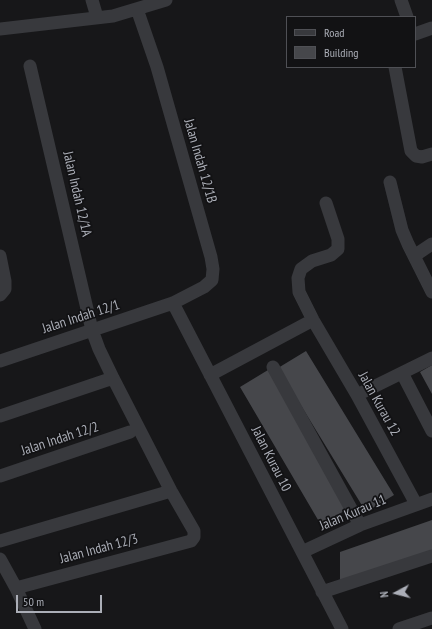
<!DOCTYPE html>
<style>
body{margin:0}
#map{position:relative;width:432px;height:629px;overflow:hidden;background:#171719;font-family:"PT Sans Narrow",sans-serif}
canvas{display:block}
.legend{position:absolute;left:286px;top:16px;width:130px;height:52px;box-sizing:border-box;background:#121214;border:1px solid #4f5055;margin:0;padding:5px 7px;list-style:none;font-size:12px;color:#abaeb7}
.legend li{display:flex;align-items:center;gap:8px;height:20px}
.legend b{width:20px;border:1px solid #4f5055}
.north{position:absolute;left:376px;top:573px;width:40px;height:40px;-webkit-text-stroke:3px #121214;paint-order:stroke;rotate:263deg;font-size:11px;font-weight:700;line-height:16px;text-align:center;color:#abaeb7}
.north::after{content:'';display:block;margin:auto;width:14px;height:18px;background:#abaeb7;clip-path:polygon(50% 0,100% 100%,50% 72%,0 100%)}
.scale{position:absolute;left:16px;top:595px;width:86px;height:18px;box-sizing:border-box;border:2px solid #abaeb7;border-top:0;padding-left:5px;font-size:12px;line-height:14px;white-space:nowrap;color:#abaeb7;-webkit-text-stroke:3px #121214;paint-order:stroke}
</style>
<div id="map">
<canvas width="432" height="629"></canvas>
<ul class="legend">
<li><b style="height:5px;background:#38393d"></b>Road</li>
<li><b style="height:11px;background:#46474b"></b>Building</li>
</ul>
<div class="north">N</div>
<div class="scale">50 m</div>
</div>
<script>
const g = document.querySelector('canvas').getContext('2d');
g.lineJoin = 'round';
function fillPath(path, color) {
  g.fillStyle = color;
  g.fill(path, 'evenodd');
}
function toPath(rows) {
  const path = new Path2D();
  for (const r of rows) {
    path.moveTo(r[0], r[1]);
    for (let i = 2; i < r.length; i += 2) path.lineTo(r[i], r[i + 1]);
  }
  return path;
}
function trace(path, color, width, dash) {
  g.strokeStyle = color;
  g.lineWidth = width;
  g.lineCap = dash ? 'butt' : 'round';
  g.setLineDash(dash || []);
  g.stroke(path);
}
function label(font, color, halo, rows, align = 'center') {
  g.font = font + ' "PT Sans Narrow",sans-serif';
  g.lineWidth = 3.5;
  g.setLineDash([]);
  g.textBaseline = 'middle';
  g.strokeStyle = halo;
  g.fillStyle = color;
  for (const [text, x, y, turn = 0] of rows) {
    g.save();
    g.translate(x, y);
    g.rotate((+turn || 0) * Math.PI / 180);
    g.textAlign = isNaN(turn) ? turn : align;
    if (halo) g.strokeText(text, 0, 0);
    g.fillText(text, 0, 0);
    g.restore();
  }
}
fillPath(toPath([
 [306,351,394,495,366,512,278,368],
 [432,365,432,394,420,372],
 [268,370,349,508,321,525,240,387],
 [432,520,432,551,340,583,340,552]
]), '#46474b');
trace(toPath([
 [92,0,97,17],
 [401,0,407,17],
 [0,29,113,16,166,0],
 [415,34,432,28],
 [395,67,411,151,416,156,422,157,432,154],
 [390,182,402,230,408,244,432,292],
 [326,203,338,239,338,249,331,255,312,261,301,269,298,278,299,292,313,320,357,395,416,504],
 [0,256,5,281,5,289,0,295],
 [414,256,432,244],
 [173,303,342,629],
 [0,361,173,303,204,287,212,280,213,269,211,257,157,67,137,9],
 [273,367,360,525],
 [402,373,432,431],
 [210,375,313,320],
 [357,395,432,358],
 [0,416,113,378],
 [0,476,130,432],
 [0,541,171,491],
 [302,552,360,525,432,499],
 [0,559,16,588,35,629],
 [16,588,191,541,194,537,194,531,171,491,113,378,99,349,92,330,30,66],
 [322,592,432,556],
 [399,629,432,618]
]), '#38393d', 13);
label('14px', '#abaeb7', '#121214', [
 ["Jalan Indah 12/1B",200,161,74],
 ["Jalan Indah 12/1A",77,194,77],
 ["Jalan Indah 12/1",81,317,-18],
 ["Jalan Kurau 12",379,404,61],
 ["Jalan Indah 12/2",60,439,-18],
 ["Jalan Kurau 10",271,459,63],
 ["Jalan Kurau 11",353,513,-23],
 ["Jalan Indah 12/3",99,549,-15]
]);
</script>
